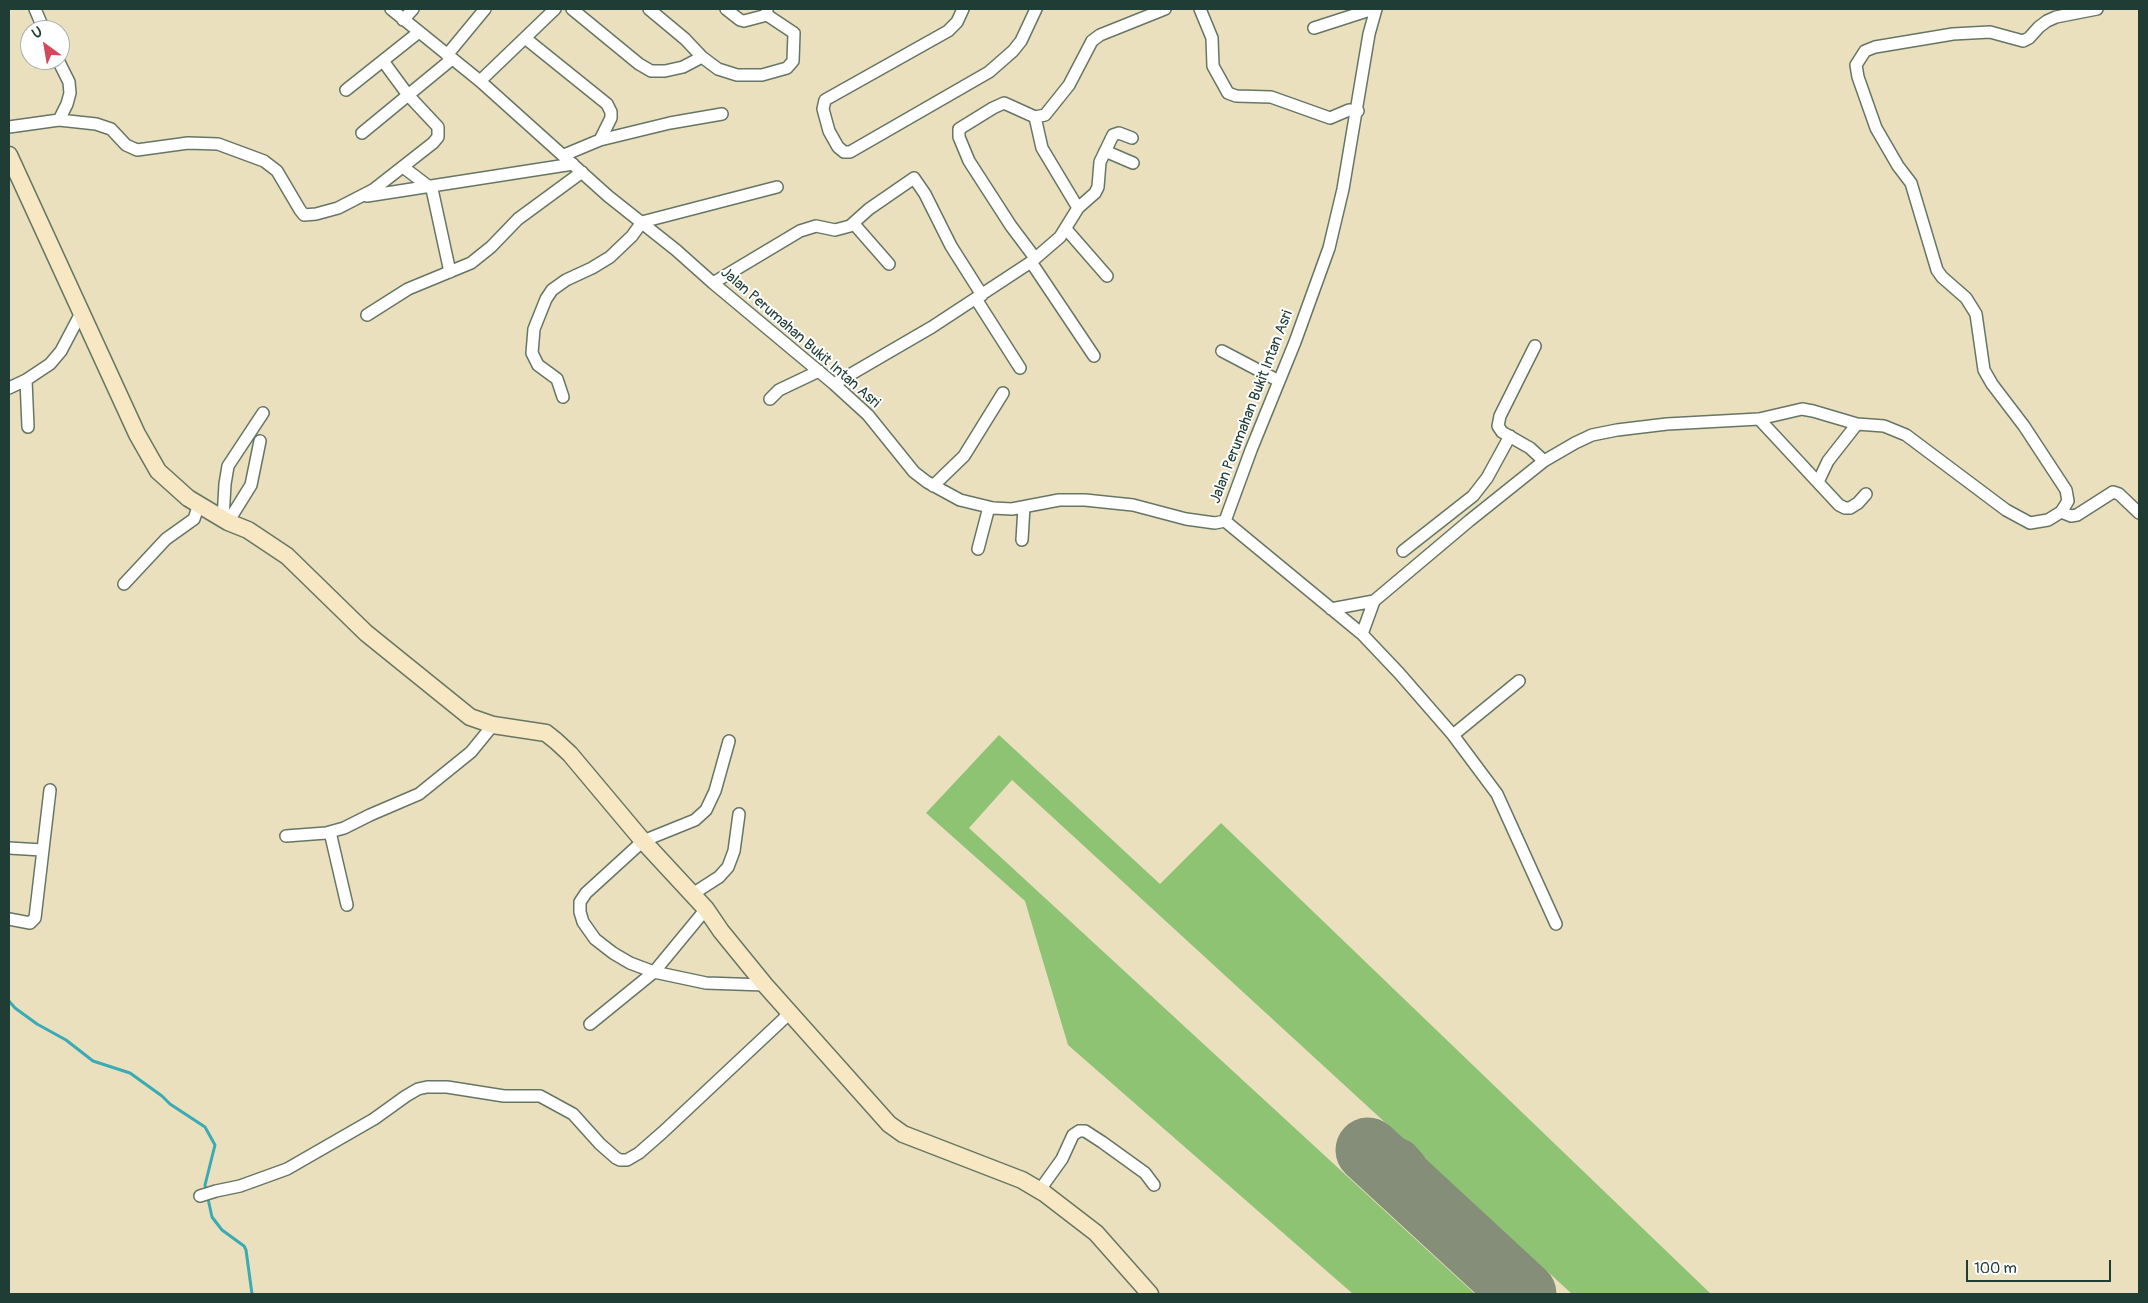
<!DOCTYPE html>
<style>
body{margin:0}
#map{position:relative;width:2148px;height:1303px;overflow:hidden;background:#eae0be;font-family:Pangolin,sans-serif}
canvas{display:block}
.frame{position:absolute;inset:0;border:10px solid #1f3d34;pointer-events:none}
.north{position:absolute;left:20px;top:20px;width:50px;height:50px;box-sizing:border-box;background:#fff;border:1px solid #a5b1ae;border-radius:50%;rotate:328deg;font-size:14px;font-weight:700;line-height:20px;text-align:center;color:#1f3d34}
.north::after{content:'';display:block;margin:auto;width:18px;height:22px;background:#d1495b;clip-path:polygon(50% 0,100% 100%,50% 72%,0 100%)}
.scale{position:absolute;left:1966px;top:1260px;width:145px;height:22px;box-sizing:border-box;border:2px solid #1f3d34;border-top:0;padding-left:6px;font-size:15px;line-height:18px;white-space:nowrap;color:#1f3d34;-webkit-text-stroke:4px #fff;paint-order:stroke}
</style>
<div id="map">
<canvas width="2148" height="1303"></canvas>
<div class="frame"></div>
<div class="north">U</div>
<div class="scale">100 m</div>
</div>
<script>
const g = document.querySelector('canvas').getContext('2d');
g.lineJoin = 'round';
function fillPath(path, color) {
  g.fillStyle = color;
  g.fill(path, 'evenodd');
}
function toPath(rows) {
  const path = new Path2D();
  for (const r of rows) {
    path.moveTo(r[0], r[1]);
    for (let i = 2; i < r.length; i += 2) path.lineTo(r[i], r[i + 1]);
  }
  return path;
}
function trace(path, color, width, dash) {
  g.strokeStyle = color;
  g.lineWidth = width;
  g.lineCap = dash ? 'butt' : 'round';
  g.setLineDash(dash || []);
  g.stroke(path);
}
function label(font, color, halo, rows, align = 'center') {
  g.font = font + ' Pangolin,sans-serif';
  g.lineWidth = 4;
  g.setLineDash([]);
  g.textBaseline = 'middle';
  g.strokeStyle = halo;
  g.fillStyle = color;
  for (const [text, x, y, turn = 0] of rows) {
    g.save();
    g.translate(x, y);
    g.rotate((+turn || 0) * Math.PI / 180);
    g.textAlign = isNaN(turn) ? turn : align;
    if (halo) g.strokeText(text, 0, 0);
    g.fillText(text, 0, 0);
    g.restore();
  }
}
fillPath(toPath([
 [999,735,1160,884,1221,823,1711,1294,1572,1294,1012,780,969,828,1475,1294,1353,1294,1068,1045,1025,901,926,813]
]), '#8fc374');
trace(toPath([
 [9,1001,15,1008,37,1024,66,1040,93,1061,130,1073,162,1096,170,1104,205,1127,215,1145,205,1185,212,1217,222,1230,244,1246,246,1250,252,1294]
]), '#3aabb5', 3);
trace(toPath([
 [1432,1209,1422,1195,1413,1163,1404,1153,1397,1150,1389,1149,1375,1157,1371,1168,1371,1176,1375,1182,1442,1218]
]), '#848e79', 26);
trace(toPath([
 [1368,1150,1524,1294]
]), '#848e79', 65);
const street = toPath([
 [35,9,44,30],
 [391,9,480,81,608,196,676,250,713,283,834,384,868,415,914,472,927,482,960,500,993,508,1012,509,1059,500,1085,500,1133,505,1186,519,1215,523,1225,521,1251,450,1295,342,1329,248,1343,189,1369,34,1376,9],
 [572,9,639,64,651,71,665,71,683,67,702,57,685,39,649,9],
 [726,9,740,20,744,21,767,15,767,9],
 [963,9,957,22,948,31,825,100,823,109,829,131,838,147,844,152,850,152,989,72,1013,51,1021,41,1036,9],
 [1200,9,1212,38,1213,66,1228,93,1236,96,1271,97,1330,118,1349,110,1358,111],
 [403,20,413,9],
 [1314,28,1373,9],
 [525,38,607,104,611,112,611,118,600,140],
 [447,55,485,9],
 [702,57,718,69,737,75,762,75,787,68,793,61,794,33,767,15],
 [58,60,69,82,70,93,67,104,59,120],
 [480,81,555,9],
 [346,90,419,32],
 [1035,117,1042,148,1078,208],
 [9,127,59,120,96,124,111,129,126,145,137,150,188,143,218,144,264,161,277,171,300,210,304,215,316,214,338,208,373,190,433,143,438,137,438,127,408,95,383,61],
 [362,133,452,59],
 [1105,151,1133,163],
 [564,155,600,140,670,123,722,114],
 [403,167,432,189,450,272],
 [367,196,573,164],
 [854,224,889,264],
 [1066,229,1107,276],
 [1035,258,1011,226,969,161,959,137,959,129,993,108,1004,103,1035,117,1045,115,1069,85,1092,41,1100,35,1165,9],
 [1031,262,1094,356],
 [713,283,800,231,816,226,835,230,850,226,869,209,914,178,925,194,951,246,982,295],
 [976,299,1020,368],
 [367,315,408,289,471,263,491,247,518,219,582,172],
 [1535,346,1500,416,1498,426,1502,432,1530,448,1544,461],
 [1222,351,1279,381],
 [26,380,28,427],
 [834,384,932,327,1031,262,1060,237,1078,208,1095,193,1098,187,1100,162,1113,135,1119,133,1132,138],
 [9,388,26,380,50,364,61,351,81,313],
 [563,397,557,379,538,365,532,353,534,329,546,299,552,290,566,280,592,268,610,257,632,236,642,222,777,187],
 [770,399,779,390,819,371],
 [1759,419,1839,505,1845,508,1850,508,1858,503,1866,494],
 [1818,482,1828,461,1857,424],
 [933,486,964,456,1003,393],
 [2061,512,2071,516,2077,515,2113,492,2119,494,2139,513],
 [223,519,225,484,228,466,263,413],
 [1225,521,1362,634,1399,673,1453,735,1497,794,1556,924],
 [228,522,251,485,260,441],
 [1022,540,1024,507],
 [978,549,989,507],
 [1403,551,1473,496,1487,478,1510,436],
 [124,584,166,539,194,519,197,510,196,503],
 [1331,609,1374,601],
 [1362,634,1374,601,1469,521,1544,461,1575,443,1592,435,1617,430,1667,424,1759,419,1802,409,1813,411,1857,424,1884,426,1906,435,2006,510,2030,523,2048,520,2061,512,2068,501,2066,490,2024,426,1992,384,1984,370,1976,314,1966,298,1942,277,1937,270,1911,183,1898,166,1876,128,1858,77,1856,65,1865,51,1875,47,1953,34,1990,32,2023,41,2029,38,2039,27,2047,21,2056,17,2097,9],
 [1453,735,1519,681],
 [729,741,715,791,706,810,695,820,643,841,586,893,580,902,580,912,583,922,595,939,613,953,630,963,654,972,706,983,765,985],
 [330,832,347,905],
 [286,836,326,833,344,828,370,815,419,794,471,752,493,725],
 [9,848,42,850],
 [691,895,719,877,728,867,734,851,739,814],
 [9,919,30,923,35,918,50,790],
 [590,1024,654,972,706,909],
 [1039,1191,1062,1159,1073,1135,1079,1131,1085,1131,1102,1142,1145,1173,1154,1185],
 [200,1196,216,1191,240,1186,287,1169,374,1119,406,1096,418,1089,427,1087,447,1087,504,1096,540,1096,573,1114,600,1144,616,1158,620,1160,627,1160,639,1153,663,1132,791,1012]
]);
const secondary = toPath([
 [9,155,137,434,158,471,188,498,228,522,248,530,287,556,366,633,470,717,493,725,546,733,556,741,570,754,643,841,706,909,721,931,765,985,889,1124,903,1134,1022,1180,1044,1193,1096,1233,1150,1294]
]);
trace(street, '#667664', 14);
trace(secondary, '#667664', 19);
trace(street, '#fff', 11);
trace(secondary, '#f7e8c3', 16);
label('15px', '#1f3d34', '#fff', [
 ["Jalan Perumahan Bukit Intan Asri",800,338,41],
 ["Jalan Perumahan Bukit Intan Asri",1252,407,-69]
]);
</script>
